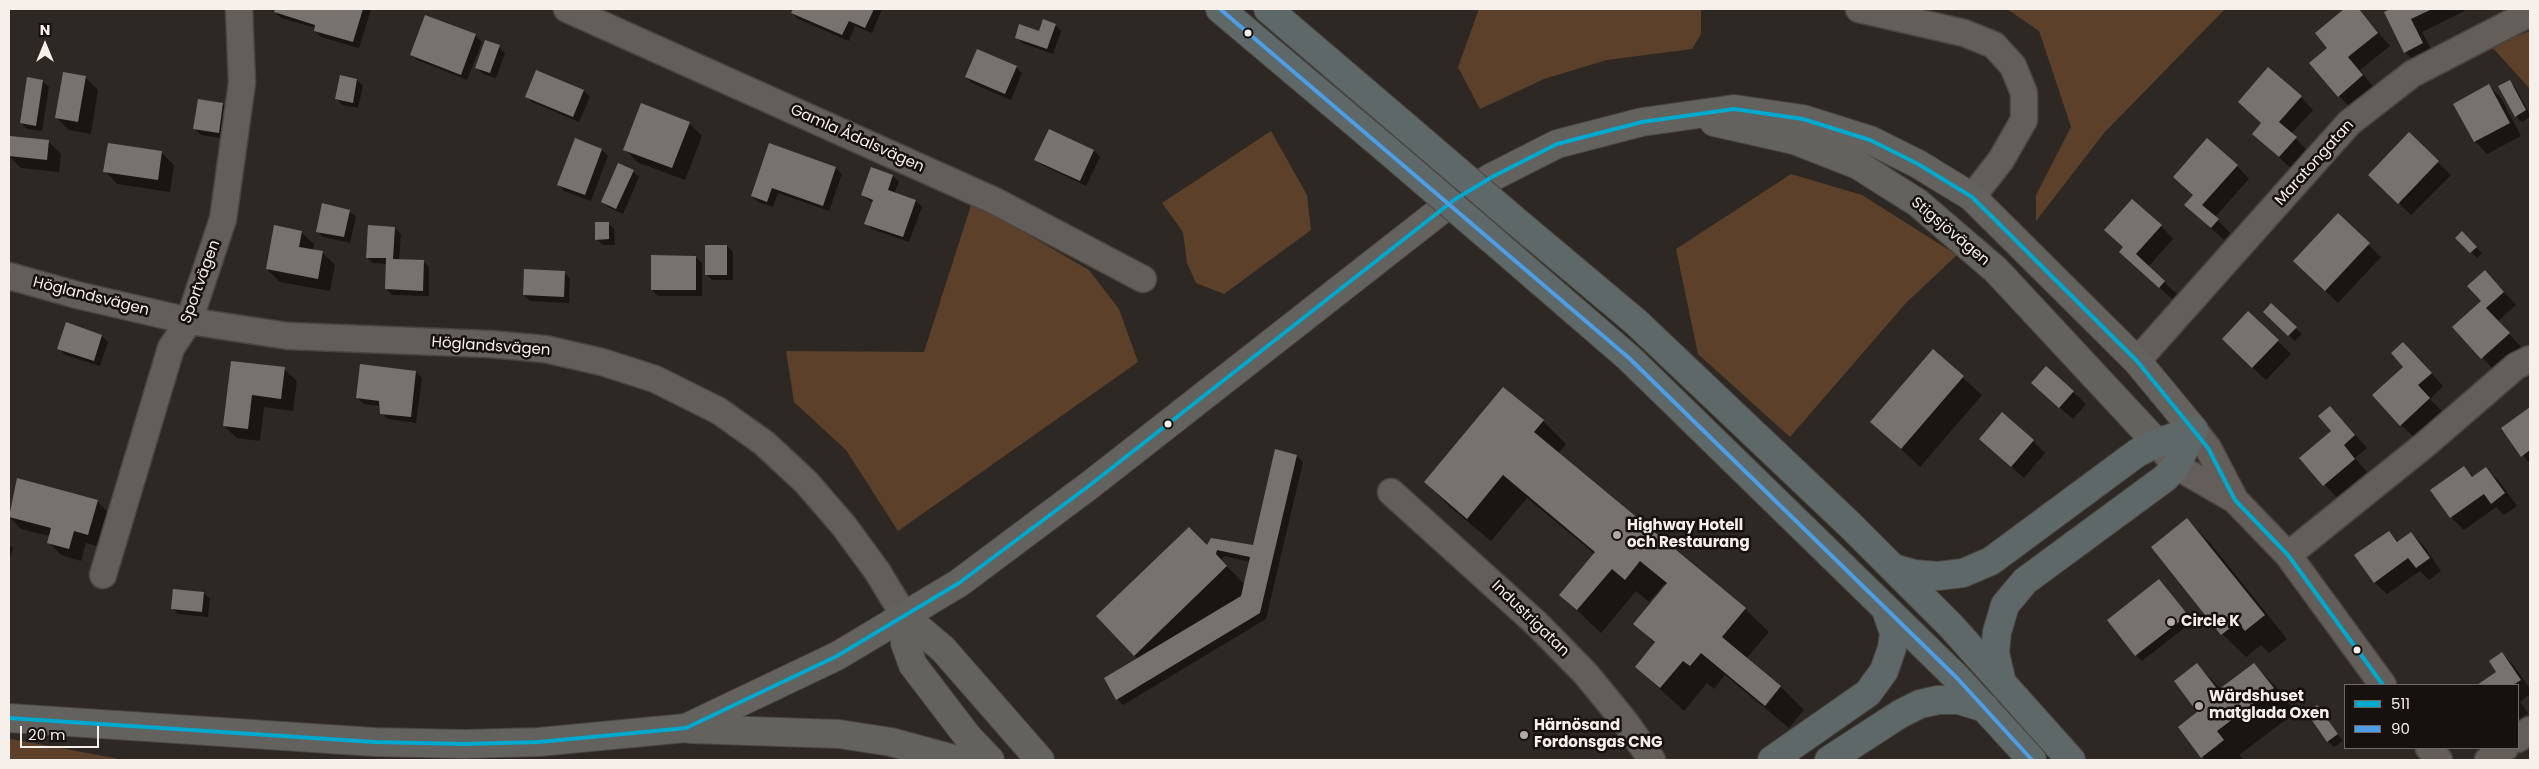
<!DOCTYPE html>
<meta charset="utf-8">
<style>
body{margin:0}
#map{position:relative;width:2539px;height:769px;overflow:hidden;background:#2d2823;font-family:Poppins,sans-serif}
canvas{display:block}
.frame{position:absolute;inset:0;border:10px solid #f6efea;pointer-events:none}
.legend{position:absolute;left:2344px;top:684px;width:175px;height:65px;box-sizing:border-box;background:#16110e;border:1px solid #706a66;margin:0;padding:6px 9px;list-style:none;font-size:15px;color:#f6efea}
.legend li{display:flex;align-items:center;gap:10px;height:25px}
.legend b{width:25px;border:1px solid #706a66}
.north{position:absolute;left:20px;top:20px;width:50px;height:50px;-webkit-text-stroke:4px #16110e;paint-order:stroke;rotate:0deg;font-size:14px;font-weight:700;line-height:20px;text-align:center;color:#f6efea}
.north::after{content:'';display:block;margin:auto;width:18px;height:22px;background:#f6efea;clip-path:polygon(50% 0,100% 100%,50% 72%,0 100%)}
.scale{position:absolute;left:20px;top:726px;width:79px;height:22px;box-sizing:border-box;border:2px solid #f6efea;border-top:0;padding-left:6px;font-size:15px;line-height:18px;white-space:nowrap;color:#f6efea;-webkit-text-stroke:4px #16110e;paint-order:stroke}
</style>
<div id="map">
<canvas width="2539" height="769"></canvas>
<div class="frame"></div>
<ul class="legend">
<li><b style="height:6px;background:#00a9ce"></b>511</li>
<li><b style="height:6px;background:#4d9ee5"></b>90</li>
</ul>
<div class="north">N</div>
<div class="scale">20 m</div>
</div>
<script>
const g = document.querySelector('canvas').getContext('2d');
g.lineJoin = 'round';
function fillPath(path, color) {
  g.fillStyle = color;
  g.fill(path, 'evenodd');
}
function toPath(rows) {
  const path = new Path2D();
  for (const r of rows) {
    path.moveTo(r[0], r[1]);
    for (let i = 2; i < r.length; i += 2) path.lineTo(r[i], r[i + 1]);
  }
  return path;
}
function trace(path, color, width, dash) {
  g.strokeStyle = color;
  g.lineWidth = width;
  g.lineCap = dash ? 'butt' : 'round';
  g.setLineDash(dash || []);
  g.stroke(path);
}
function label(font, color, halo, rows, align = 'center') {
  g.font = font + ' Poppins,sans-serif';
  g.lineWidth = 5;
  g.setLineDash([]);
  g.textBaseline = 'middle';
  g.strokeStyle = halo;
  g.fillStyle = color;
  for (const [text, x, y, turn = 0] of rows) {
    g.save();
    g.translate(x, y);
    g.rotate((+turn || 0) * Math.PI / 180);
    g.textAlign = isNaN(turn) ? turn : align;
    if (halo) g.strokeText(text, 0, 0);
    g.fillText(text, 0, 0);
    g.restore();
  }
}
fillPath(toPath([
 [1479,9,1701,9,1701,34,1692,49,1607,60,1544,79,1480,109,1458,67],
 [2007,9,2225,9,2104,133,2036,221,2036,195,2071,127,2039,31],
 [2530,31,2530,89,2491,46],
 [1271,131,1307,195,1311,230,1224,294,1196,283,1187,263,1183,232,1162,203],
 [1791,174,1862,195,1957,255,1906,303,1790,437,1698,354,1676,249],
 [972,202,1089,270,1119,309,1138,362,898,531,846,450,794,402,786,351,924,352],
 [9,739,17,740,125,760,9,760]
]), '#5c4029');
fillPath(toPath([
 [276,9,371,9,359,48,321,37,315,31,316,28,281,18,275,12],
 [794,9,882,9,872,33,855,26,849,41,798,19,792,13],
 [2346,9,2358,9,2390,46,2360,70,2375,89,2351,108,2339,96,2329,48,2317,33],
 [2393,9,2465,9,2466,10,2422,32,2435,56,2418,64,2405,52,2386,13],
 [426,17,476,36,482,42,467,80,417,60,411,54],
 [1055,25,1061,31,1053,54,1022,43,1016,37,1040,33],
 [499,47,505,53,496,78,483,74,477,68],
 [1016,67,1022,73,1011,100,972,83,966,77],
 [85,77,98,90,91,134,69,130,57,118],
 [357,80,363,86,358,108,342,105,336,98],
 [42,81,49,87,42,131,27,129,21,123],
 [2509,81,2515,87,2530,114,2530,117,2522,122,2516,116],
 [2489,86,2501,98,2521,136,2487,154,2475,141],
 [584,91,590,97,579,122,532,102,526,96],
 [2301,97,2313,110,2291,134,2308,151,2292,169,2266,146,2262,124,2239,102],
 [223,104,229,110,224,139,201,135,195,129],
 [689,123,702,136,685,180,637,162,625,149],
 [1049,130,1094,151,1100,157,1086,186,1042,165,1036,159],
 [2409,134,2451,175,2411,215,2370,175],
 [11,138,48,141,61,154,59,172,21,168,9,156],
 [575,140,602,150,608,156,591,201,564,191,558,184],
 [770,145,836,168,842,174,829,211,778,193,773,207,758,202,752,196],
 [161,152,174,165,170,192,117,184,105,171],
 [2237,166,2249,179,2215,217,2230,233,2224,240,2186,205],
 [633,171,639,177,623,214,608,207,602,201],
 [893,176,899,182,894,194,916,201,922,207,909,242,872,229,866,223,873,203,862,195],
 [349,211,356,217,350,243,323,237,317,231],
 [2338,215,2381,257,2338,303,2307,273],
 [608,223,614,229,615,245,603,245,597,239],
 [2161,226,2173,239,2148,267,2177,294,2172,299,2121,252],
 [395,228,401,234,399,260,423,261,429,267,429,296,392,295,386,289,387,264,373,263,367,257],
 [301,232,314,244,313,251,322,252,335,265,330,291,280,282,267,269],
 [2462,233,2482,253,2477,258,2457,238],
 [727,246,733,252,733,280,712,280,706,274],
 [696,257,702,263,702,296,658,296,652,290],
 [564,272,570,279,569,303,530,301,524,295],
 [2497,284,2516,305,2498,321,2521,347,2495,371,2454,327,2483,301],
 [2271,305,2302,334,2295,341,2264,312],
 [2248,313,2291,354,2266,380,2236,352],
 [102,336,108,342,100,366,65,355,59,348],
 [1933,351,1982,395,1920,467,1872,422],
 [2416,356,2443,386,2430,399,2442,411,2414,437,2401,425],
 [232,362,284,369,297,381,293,411,264,407,260,441,237,438,224,426],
 [2047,368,2086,404,2073,419,2046,396],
 [416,372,422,378,416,423,388,419,382,413,381,406,364,404,358,398],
 [2330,407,2367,448,2355,458,2367,472,2337,498,2301,458,2332,431],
 [2530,409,2530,464,2502,428],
 [1543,421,1566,444,1558,454,1745,609,1769,632,1746,659,1781,687,1804,710,1789,728,1725,675,1714,689,1707,683,1684,711,1636,667,1655,644,1635,624,1667,586,1664,584,1649,602,1636,591,1601,633,1561,595,1595,554,1527,498,1491,541,1449,506,1425,482],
 [2033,441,2045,453,2024,478,1993,451],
 [1297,456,1303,462,1266,619,1123,705,1117,699,1138,659,1097,616,1207,546,1254,546],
 [1224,556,1250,562,1245,585,1221,560],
 [2464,468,2474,477,2486,469,2499,481,2517,506,2504,515,2496,507,2464,530,2451,517,2432,490],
 [18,480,97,501,110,514,101,547,86,543,81,561,61,555,49,542,50,536,21,529,9,516],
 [2187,520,2210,543,2287,639,2269,653,2261,645,2246,657,2222,634],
 [2389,533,2399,542,2411,533,2424,546,2441,571,2429,580,2420,571,2387,594,2374,582],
 [9,544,13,548,10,559,9,558],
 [2159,580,2193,621,2142,661,2136,655],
 [203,593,210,599,208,617,178,614,172,608],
 [2502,653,2514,666,2530,689,2530,694,2520,702,2528,713,2518,720,2518,685,2480,685,2498,672],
 [2254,664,2277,688,2296,712,2239,755,2244,760,2206,760,2202,757,2197,665,2221,689],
 [2317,707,2343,741,2334,747,2328,741]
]), '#0007');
fillPath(toPath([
 [275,9,363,9,353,42,314,31,315,25,274,12],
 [793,9,874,9,865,28,849,21,842,35,791,13],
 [2344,9,2359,9,2378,33,2348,57,2363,75,2338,97,2309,63,2327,48,2315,33],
 [2390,9,2432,9,2411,19,2423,43,2404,53,2384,12],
 [425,15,476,34,461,75,410,55],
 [1043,19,1056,24,1047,49,1015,38,1019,24,1039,31],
 [485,40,500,45,490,73,475,68],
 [977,49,1017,66,1005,94,965,77],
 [2268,67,2302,96,2279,122,2297,137,2279,157,2252,134,2261,123,2238,102],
 [536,70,584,90,573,117,525,97],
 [63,72,86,76,78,122,55,118],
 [340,75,357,79,353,103,335,99],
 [27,77,43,80,36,126,20,123],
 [2510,80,2526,110,2515,117,2498,86],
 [2489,84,2510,123,2474,142,2453,104],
 [198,99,223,103,219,133,193,129],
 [641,103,690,122,672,168,623,150],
 [1049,129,1094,150,1080,181,1034,160],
 [2409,132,2439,161,2398,204,2368,175],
 [10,136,49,140,47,160,9,156],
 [575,138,602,149,585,195,557,185],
 [2207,138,2238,165,2202,205,2219,219,2211,228,2184,205,2193,195,2173,177],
 [108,143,162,151,158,180,103,172],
 [769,143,836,167,823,206,772,188,767,202,751,196],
 [618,163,634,170,616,209,601,202],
 [871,167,893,175,888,190,916,200,903,237,864,224,873,200,861,195],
 [2132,199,2162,225,2136,254,2165,281,2159,288,2119,252,2123,247,2104,230],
 [322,203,350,210,344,237,316,232],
 [2338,213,2370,243,2325,291,2293,261],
 [595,222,609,222,609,239,595,240],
 [274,225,302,231,299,247,323,251,318,279,266,269],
 [368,225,395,227,393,259,424,260,423,291,385,289,386,258,366,258],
 [2462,231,2477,247,2470,253,2455,238],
 [705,245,727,245,727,275,705,275],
 [651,255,696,256,696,290,651,290],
 [524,269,565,271,564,297,523,295],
 [2485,270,2504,292,2486,308,2510,333,2481,359,2452,327,2481,301,2467,286],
 [2271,303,2297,327,2288,336,2263,312],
 [2248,311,2279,340,2252,368,2222,339],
 [66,322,102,335,94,361,57,349],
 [2403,342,2432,373,2418,385,2430,398,2400,426,2372,395,2403,367,2391,353],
 [1933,349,1964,376,1901,449,1870,422],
 [231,361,285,367,281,399,252,395,248,429,223,426],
 [360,364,416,371,411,417,380,414,379,401,356,398],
 [2046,366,2074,391,2059,408,2031,383],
 [1503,387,1544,420,1534,432,1746,608,1722,637,1781,686,1765,706,1701,653,1690,666,1683,661,1660,688,1635,667,1655,642,1633,624,1667,583,1640,561,1625,580,1612,569,1577,610,1559,595,1595,552,1503,475,1467,519,1424,482],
 [2330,406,2355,435,2344,445,2355,459,2323,486,2299,458,2331,431,2318,416],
 [2530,407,2530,450,2521,457,2501,428],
 [2002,412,2034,440,2011,467,1979,439],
 [1275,449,1297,455,1260,613,1116,700,1104,678,1241,596,1250,557,1217,550,1216,554,1227,566,1134,656,1096,616,1189,527,1207,545,1211,538,1253,545],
 [2464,466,2472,477,2486,467,2505,493,2491,504,2484,494,2450,518,2430,490],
 [17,478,98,500,88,535,74,531,69,549,47,543,51,528,9,517],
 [2187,518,2265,615,2245,631,2238,622,2221,635,2151,547],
 [2389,531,2397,542,2411,532,2430,558,2416,568,2408,558,2374,583,2354,555],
 [2159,579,2188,615,2135,656,2107,620],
 [173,589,204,592,202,612,171,609],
 [2502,652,2521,680,2513,685,2477,685,2496,672,2489,661],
 [2197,663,2218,690,2254,663,2274,688,2217,731,2224,740,2201,758,2178,727,2197,712,2174,681],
 [2317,705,2338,734,2327,742,2307,713]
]), '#77726e');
const street = toPath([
 [567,9,995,201,1143,279],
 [1859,9,1964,33,1994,45,2013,66,2024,93,2024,120,2001,160,1972,197],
 [9,276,77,295,189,321,288,336,489,344,545,349,602,362,655,379,719,411,764,443,806,482,844,526,877,571,905,617],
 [2137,361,2349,123,2412,74,2530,13],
 [2194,430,2208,448,2235,500],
 [2163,450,2176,466,2235,500,2288,555,2383,685],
 [1391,492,1537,624,1586,674,1626,723,1652,760],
 [2288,555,2427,443,2516,366,2530,359],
 [103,575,171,348,189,321,223,219,242,83,239,9],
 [2518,739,2530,730],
 [2429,748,2439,760],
 [2488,760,2505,748]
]);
const secondary = toPath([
 [1714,122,1794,140,1858,165,1918,203,1996,270,2157,443],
 [905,617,943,649,1040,760],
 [905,617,905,643,913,665,968,737,990,760],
 [9,718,374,742,464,744,539,742,686,728,837,656,959,583,1090,485,1454,200,1492,177,1557,144,1642,122,1734,109,1803,119,1870,140,1918,164,1972,197,2137,361,2194,430],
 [690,729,839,734,891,742,957,760]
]);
const highway = toPath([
 [1220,9,1385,148],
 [1268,9,1406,127],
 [1511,217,1636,322,1850,525,1952,627,2071,760],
 [1490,238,1629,358,1957,678,2032,760],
 [1893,568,1914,574,1938,576,1963,573,1991,561,2137,453,2157,443,2194,430],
 [2002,683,1995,653,1997,632,2005,605,2025,581,2165,478,2176,466,2194,430],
 [1772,760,1868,693,1884,671,1892,648,1894,633,1886,610],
 [1829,760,1900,714,1920,704,1938,700,1959,700,1985,708]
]);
trace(street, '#4a4541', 29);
trace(secondary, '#4a4541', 30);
trace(highway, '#4a4541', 30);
trace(street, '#635e5a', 26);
trace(secondary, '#63625f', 28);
trace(highway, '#5f6868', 28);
const highwayBridge = toPath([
 [1406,127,1511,217],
 [1385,148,1490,238]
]);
trace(highwayBridge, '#4a4541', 30, []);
trace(highwayBridge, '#5f6868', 28);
trace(toPath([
 [9,718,374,742,464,744,539,742,686,728,837,656,959,583,1090,485,1454,200,1492,177,1557,144,1642,122,1734,109,1803,119,1870,140,1918,164,1972,197,2137,361,2208,448,2235,500,2288,555,2383,685]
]), '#00a9ce', 4);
trace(toPath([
 [1220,9,1629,358,1957,678,2032,760]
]), '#4d9ee5', 4);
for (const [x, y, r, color] of [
 [1248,33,4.5,"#f6efea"],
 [1168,424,4.5,"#f6efea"],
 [1617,535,5,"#b0a9a4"],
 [2171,622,5,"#b0a9a4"],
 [2357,650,4.5,"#f6efea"],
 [2199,706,5,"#b0a9a4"],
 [1524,735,5,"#b0a9a4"]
]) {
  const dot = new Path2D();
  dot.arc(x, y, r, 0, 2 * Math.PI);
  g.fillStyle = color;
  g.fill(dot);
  trace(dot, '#16110e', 2);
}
label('15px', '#f6efea', '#16110e', [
 ["Gamla Ådalsvägen",857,139,24],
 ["Maratongatan",2315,163,-48],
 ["Stigsjövägen",1950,232,40],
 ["Sportvägen",201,282,-70],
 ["Höglandsvägen",91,297,14],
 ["Höglandsvägen",491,347,4],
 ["Industrigatan",1530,619,44]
]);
label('bold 15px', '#f6efea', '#16110e', [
 ["Highway Hotell",1627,526],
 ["och Restaurang",1627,543],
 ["Circle K",2181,622],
 ["Wärdshuset",2209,697],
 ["matglada Oxen",2209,714],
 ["Härnösand",1534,726],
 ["Fordonsgas CNG",1534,743]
], 'left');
</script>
